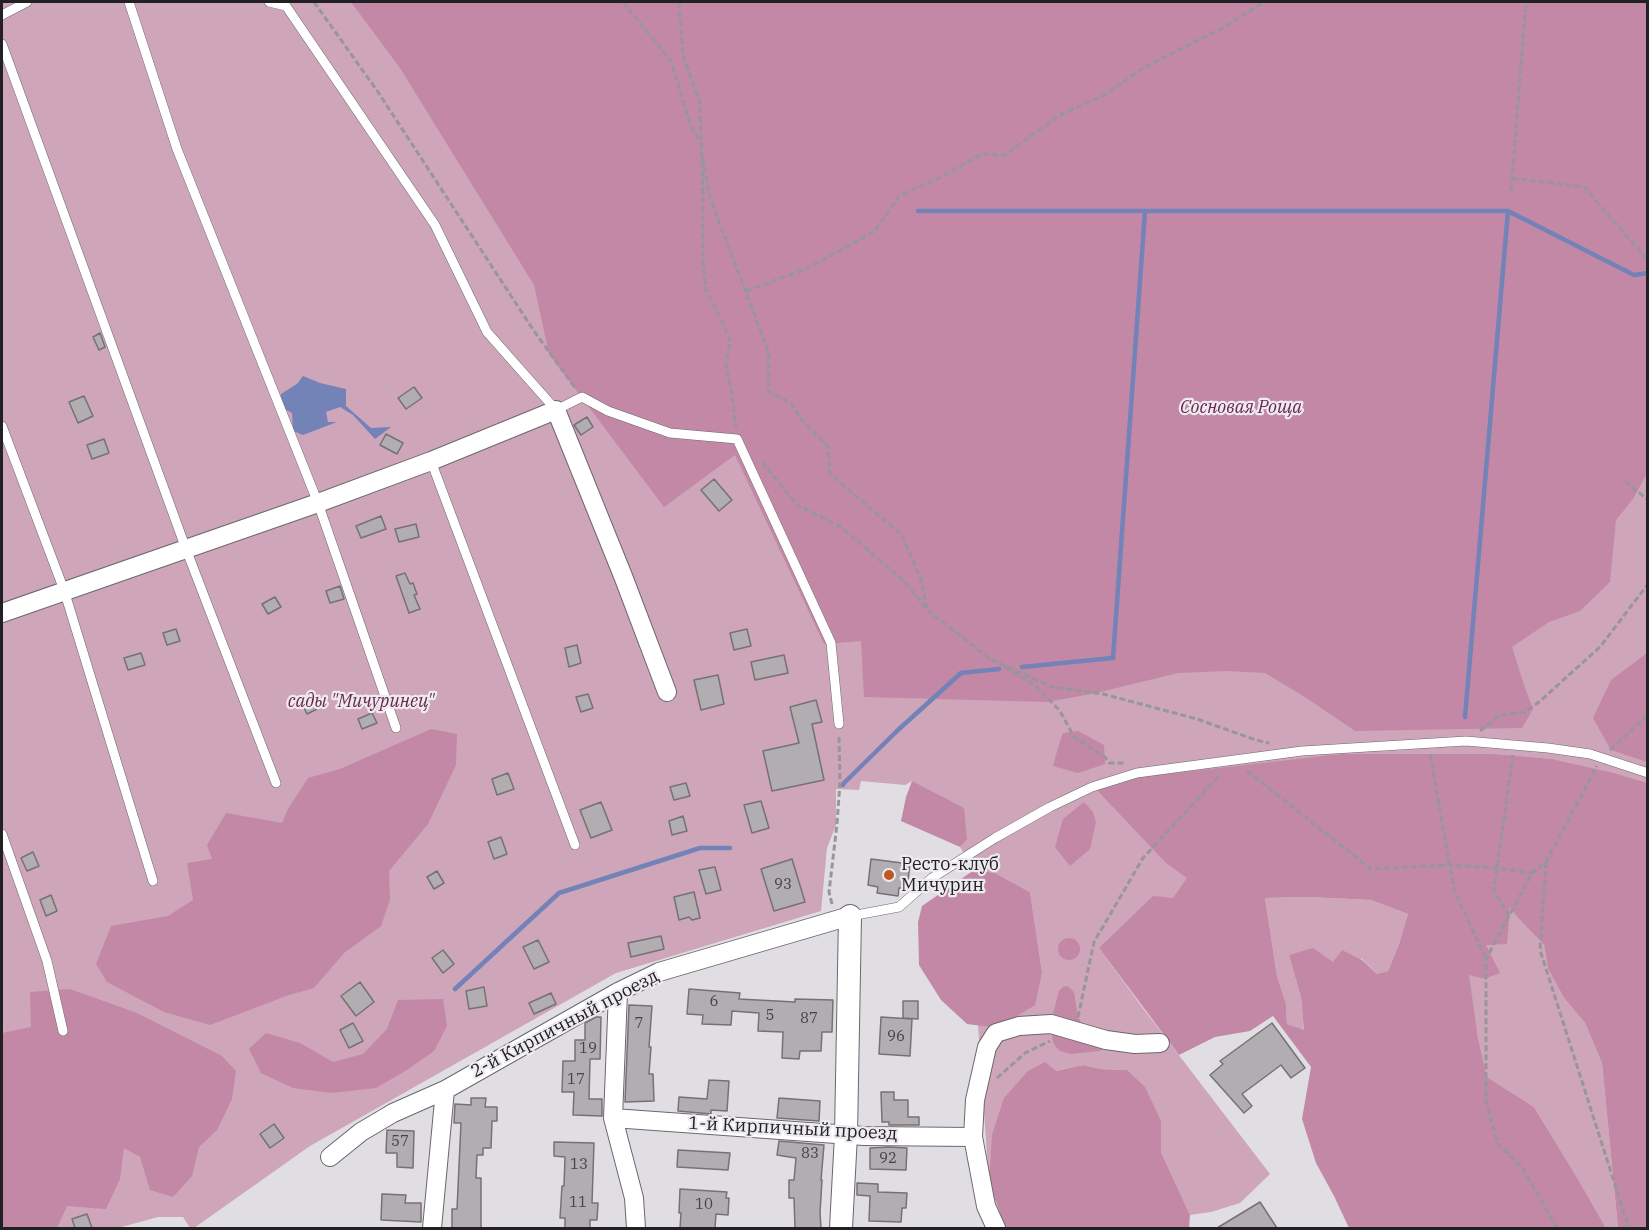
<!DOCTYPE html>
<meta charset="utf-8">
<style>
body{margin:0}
#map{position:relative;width:1649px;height:1230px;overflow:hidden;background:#e0dee3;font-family:"IBM Plex Serif",serif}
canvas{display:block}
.frame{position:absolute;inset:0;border:3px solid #212022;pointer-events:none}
</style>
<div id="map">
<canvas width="1649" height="1230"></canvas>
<div class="frame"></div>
</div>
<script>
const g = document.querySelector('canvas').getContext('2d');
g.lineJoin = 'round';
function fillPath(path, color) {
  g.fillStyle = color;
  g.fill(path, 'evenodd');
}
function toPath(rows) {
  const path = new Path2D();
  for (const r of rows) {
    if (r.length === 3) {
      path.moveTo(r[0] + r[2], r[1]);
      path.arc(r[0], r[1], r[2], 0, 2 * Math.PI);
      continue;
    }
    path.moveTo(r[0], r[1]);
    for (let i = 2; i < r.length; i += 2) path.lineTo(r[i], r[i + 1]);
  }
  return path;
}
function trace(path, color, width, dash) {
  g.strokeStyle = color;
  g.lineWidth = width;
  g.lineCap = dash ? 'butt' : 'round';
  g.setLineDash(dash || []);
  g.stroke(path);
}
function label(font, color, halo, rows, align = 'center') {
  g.font = font + ' "IBM Plex Serif",serif';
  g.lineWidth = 4.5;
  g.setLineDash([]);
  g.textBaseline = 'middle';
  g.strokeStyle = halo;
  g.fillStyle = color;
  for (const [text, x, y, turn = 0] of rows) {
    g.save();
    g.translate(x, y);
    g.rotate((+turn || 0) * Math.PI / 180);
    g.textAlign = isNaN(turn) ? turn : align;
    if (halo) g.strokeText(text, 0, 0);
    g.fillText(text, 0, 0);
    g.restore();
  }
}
fillPath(toPath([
 [2,2,1647,2,1647,920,1643,908,1223,885,1099,948,1142,1007,1270,1174,1240,1203,1211,1212,1190,1215,1161,1152,1161,1121,1127,1070,1101,1069,1083,1065,1056,1071,989,1184,978,1025,998,1028,1042,972,1030,892,995,873,974,870,960,847,967,840,912,781,905,785,861,781,859,790,836,789,836,825,827,848,821,911,616,973,310,1146,194,1228,190,1228,183,1217,158,1217,118,1228,2,1228],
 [1075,996,1078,1016,1081,1022,1085,1026,1091,1028,1052,1017,1055,1008],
 [1308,897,1371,900,1408,914,1399,944,1388,971,1377,974,1362,959,1333,962,1289,955,1301,998,1304,1031,1287,1024,1286,1004,1277,976,1265,898],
 [1510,906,1517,917,1544,945,1548,969,1564,998,1585,1023,1602,1063,1618,1228,1606,1228,1578,1179,1534,1107,1487,1077,1478,1038,1468,974,1484,979,1485,945]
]), '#cea5b9');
fillPath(toPath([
 [351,2,1647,2,1647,473,1633,499,1616,520,1610,582,1580,611,1549,622,1512,647,1524,685,1533,709,1522,728,1355,731,1305,697,1265,673,1227,671,1178,673,1096,693,1047,702,864,697,861,641,824,644,735,455,664,507,549,354,534,285,400,68],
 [1647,653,1647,762,1611,750,1593,718,1611,680],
 [431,729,457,734,456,765,428,824,389,871,390,900,381,926,344,953,314,988,289,995,210,1025,164,1012,107,982,96,964,111,926,168,916,193,900,187,863,212,859,207,845,226,813,282,823,288,809,308,778,340,769],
 [1078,731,1104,745,1105,764,1078,773,1053,766,1059,744,1063,733],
 [1341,754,1492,754,1517,756,1551,759,1614,773,1647,783,1647,1228,1618,1228,1602,1063,1585,1023,1564,998,1548,969,1544,945,1517,917,1510,907,1507,944,1486,945,1500,973,1484,979,1469,975,1478,1038,1487,1077,1534,1107,1578,1179,1606,1228,1349,1228,1334,1196,1316,1163,1302,1119,1311,1067,1273,1016,1250,1031,1215,1037,1179,1055,1099,948,1153,896,1173,898,1187,878,1166,863,1096,789,1140,777],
 [1308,897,1371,900,1408,914,1399,944,1388,971,1377,974,1362,960,1342,950,1333,962,1313,948,1289,955,1301,998,1304,1030,1287,1024,1286,1004,1277,976,1265,898],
 [912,781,964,808,967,840,960,847,901,821,906,797],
 [1084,802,1093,812,1096,822,1090,849,1070,866,1055,847,1063,819],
 [974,870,995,873,1030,892,1042,972,1035,1005,998,1028,967,1024,941,1000,919,965,918,922,922,906],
 [1069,949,11],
 [1068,986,1073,991,1075,996,1078,1016,1081,1022,1086,1026,1103,1029,1107,1033,1105,1049,1099,1051,1070,1054,1060,1051,1056,1047,1053,1042,1051,1028,1052,1017,1059,991,1063,987],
 [70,989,137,1013,222,1056,236,1071,232,1099,217,1130,199,1147,192,1176,173,1197,150,1190,140,1157,124,1148,120,1179,106,1209,67,1206,57,1228,2,1228,2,1033,31,1027,30,992],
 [443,999,447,1026,434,1051,407,1070,376,1088,331,1093,293,1088,261,1073,249,1049,266,1033,300,1043,333,1062,363,1054,387,1029,398,1000],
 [1045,1062,1056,1071,1083,1065,1101,1069,1127,1070,1145,1087,1161,1121,1161,1152,1190,1215,1189,1228,1006,1228,989,1184,992,1135,1004,1098,1028,1071]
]), '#c388a6');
fillPath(toPath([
 [303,376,320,383,346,389,346,406,371,428,391,427,375,439,353,415,340,407,326,412,328,422,337,422,303,435,293,431,292,413,281,407,281,394,297,384]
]), '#7382b7');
trace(toPath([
 [918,211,1508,211,1634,275,1648,273],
 [1022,667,1113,658,1145,211],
 [1465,717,1508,211],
 [843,785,844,783,898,730,961,673,999,669],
 [455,989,559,893,700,848,730,848]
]), '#7382b7', 4.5);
const building = toPath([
 [100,333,105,347,99,350,93,337,100,333],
 [414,387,422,398,406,409,398,398,414,387],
 [84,396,93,416,78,423,69,402,84,396],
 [587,417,593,427,581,435,574,425,587,417],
 [386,434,403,443,397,454,380,445,386,434],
 [104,439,109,453,92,459,87,445,104,439],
 [714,479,732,500,719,511,701,490,714,479],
 [381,516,386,529,361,538,356,526,381,516],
 [416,524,419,537,399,542,395,529,416,524],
 [405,573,410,584,413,583,417,594,414,595,420,609,409,613,396,576,405,573],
 [340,586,344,599,330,603,326,591,340,586],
 [275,597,281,607,268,614,262,604,275,597],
 [176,629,180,641,167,645,163,633,176,629],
 [747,629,751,646,734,650,730,633,747,629],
 [577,645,581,663,569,667,565,648,577,645],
 [141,653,145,665,128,670,124,658,141,653],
 [784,655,788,673,755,680,751,662,784,655],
 [718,675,724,704,701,710,694,680,718,675],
 [588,694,593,708,581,712,576,697,588,694],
 [312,695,319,708,307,714,300,700,312,695],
 [816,700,822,722,812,724,824,780,772,791,763,751,799,743,790,707,816,700],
 [372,713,377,723,362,729,358,719,372,713],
 [508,773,514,789,497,795,492,779,508,773],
 [686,783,690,796,674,800,670,787,686,783],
 [761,801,769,828,752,833,744,805,761,801],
 [601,802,612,830,591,838,580,810,601,802],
 [683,816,687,831,672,835,669,821,683,816],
 [501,837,507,854,494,859,488,842,501,837],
 [33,852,39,866,27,871,21,858,33,852],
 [792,859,805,902,774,911,761,869,792,859],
 [871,859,910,864,907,889,899,888,898,896,877,893,878,887,868,885,871,859],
 [715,867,721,890,706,894,699,870,715,867],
 [437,871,444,883,434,889,427,877,437,871],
 [694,892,700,918,692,920,689,917,679,920,674,897,694,892],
 [51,895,57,911,46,916,40,900,51,895],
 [661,936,664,949,631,957,628,943,661,936],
 [538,940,549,962,534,969,523,947,538,940],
 [443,950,454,964,443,973,432,958,443,950],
 [360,982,374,1002,356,1016,341,996,360,982],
 [484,987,487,1006,469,1009,466,991,484,987],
 [689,989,740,993,739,999,795,1002,795,999,833,1000,832,1032,822,1032,821,1051,800,1051,799,1059,782,1058,783,1032,758,1031,759,1013,732,1011,731,1025,702,1024,703,1015,687,1014,689,989],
 [551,993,556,1004,534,1014,529,1003,551,993],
 [903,1001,918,1001,918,1019,903,1018,903,1001],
 [629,1005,652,1006,649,1047,651,1047,649,1074,653,1074,654,1101,625,1102,629,1005],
 [596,1017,601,1017,600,1059,590,1059,589,1099,602,1099,602,1116,573,1115,574,1092,562,1092,563,1061,575,1061,575,1040,585,1040,585,1023,596,1017],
 [881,1017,912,1019,910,1056,879,1054,881,1017],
 [353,1023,363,1041,349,1048,340,1030,353,1023],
 [1272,1023,1305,1068,1291,1078,1281,1065,1242,1094,1252,1106,1244,1113,1210,1075,1223,1064,1220,1061,1272,1023],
 [709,1080,729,1081,727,1111,711,1110,711,1114,678,1111,679,1097,707,1099,709,1080],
 [881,1092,894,1092,894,1100,908,1100,908,1117,919,1117,919,1125,889,1125,889,1122,882,1122,881,1092],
 [471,1098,486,1098,485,1107,497,1107,497,1121,492,1121,491,1148,483,1148,483,1155,477,1155,476,1178,481,1178,481,1228,452,1228,452,1209,457,1209,461,1123,454,1123,455,1104,471,1105,471,1098],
 [779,1098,820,1101,819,1121,777,1118,779,1098],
 [274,1124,284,1138,270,1148,260,1134,274,1124],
 [387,1130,414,1131,413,1168,397,1167,397,1153,386,1153,387,1130],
 [779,1141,824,1145,821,1180,822,1180,820,1213,821,1228,795,1228,794,1198,789,1198,789,1180,794,1180,796,1158,777,1155,779,1141],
 [554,1142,594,1143,592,1203,598,1203,597,1220,590,1220,590,1228,565,1228,565,1218,560,1218,562,1186,564,1186,565,1157,554,1156,554,1142],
 [889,1147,907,1148,906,1170,870,1169,870,1148,889,1147],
 [678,1150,730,1153,728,1170,677,1167,678,1150],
 [857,1183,878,1184,878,1192,907,1193,906,1208,902,1208,901,1222,869,1221,870,1196,857,1195,857,1183],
 [680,1189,727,1192,726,1198,729,1198,728,1215,716,1214,715,1228,680,1228,681,1213,679,1213,680,1189],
 [382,1194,406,1195,405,1203,421,1203,421,1222,381,1220,382,1194],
 [1260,1202,1277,1228,1217,1228,1260,1202],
 [87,1214,92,1228,75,1228,72,1219,87,1214]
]);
fillPath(building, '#b1adb1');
trace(building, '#757174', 1.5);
const service = toPath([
 [129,2,177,149,318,503,396,728],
 [269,2,286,6,435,225,487,332,556,410,582,397,608,411,670,433,737,439,831,643,839,724],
 [2,15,27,2],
 [2,44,186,549,276,783],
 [2,426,64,590,153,881],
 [431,461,575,845],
 [2,834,47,961,63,1031],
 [851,916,899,907,932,878,995,838,1050,807,1092,787,1137,773,1302,751,1466,741,1548,748,1590,754,1648,773]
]);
const minor = toPath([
 [2,613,318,503,431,461,556,410,623,576,667,692],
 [618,992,613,1118,634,1198,636,1228],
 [613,1118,864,1136,973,1137],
 [330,1157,361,1132,393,1113,445,1090,618,992,659,972,850,916],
 [432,1228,445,1090],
 [996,1228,986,1206,973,1137,975,1100,987,1047,996,1033,1019,1026,1051,1024,1106,1040,1135,1044,1160,1043]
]);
const tertiary = toPath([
 [841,1228,846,1135,850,916]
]);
trace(service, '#6b686d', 10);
trace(minor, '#6b686d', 20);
trace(tertiary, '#6b686d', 24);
trace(toPath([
 [314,2,378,92,534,331,576,389],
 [623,2,671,61,691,126,700,143],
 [679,2,683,55,700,103,703,200,703,263,706,290,722,321,730,341,726,365,731,389,736,428],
 [703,158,710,198,769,353,768,391,791,403,801,419,828,447,830,474,902,535,920,577,927,608],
 [1512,178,1584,187,1648,260],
 [1511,191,1526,2],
 [746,291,808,268,875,231,899,196,941,177,982,154,1005,155,1058,116,1104,95,1145,67,1224,27,1264,2],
 [762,462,797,505,841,527,904,581,927,610,990,659,1052,687,1103,694,1197,719,1256,740,1269,743],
 [1625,481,1648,500],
 [1005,667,1036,686,1060,711,1074,737,1105,757,1109,763,1125,763],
 [1480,731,1500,715,1525,712,1539,702,1600,647,1648,584],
 [1610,750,1648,715],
 [1430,754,1454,890,1486,959],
 [1247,771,1371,869,1449,865,1497,868,1532,873],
 [1546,862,1540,950,1625,1216,1630,1228],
 [832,904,829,892,837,824,840,782,839,735],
 [1509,916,1494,890,1513,755],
 [1078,1017,1094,942,1143,858,1220,775],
 [997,1078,1025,1053,1050,1041],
 [1557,1228,1522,1167,1498,1144,1486,1101,1486,959,1532,873,1546,862,1597,766]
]), '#97969a', 3, [6, 3]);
trace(service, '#fff', 9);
trace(minor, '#fff', 18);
trace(tertiary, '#fff', 22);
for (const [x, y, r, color] of [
 [889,875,6,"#bc5823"]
]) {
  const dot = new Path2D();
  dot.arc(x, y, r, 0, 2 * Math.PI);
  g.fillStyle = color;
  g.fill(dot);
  trace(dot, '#edebf0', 2);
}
label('15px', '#454346', null, [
 ["93",783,885],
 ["6",714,1002],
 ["5",770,1016],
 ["87",809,1019],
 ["7",639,1024],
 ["96",896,1037],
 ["19",588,1049],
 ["17",576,1080],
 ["57",400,1142],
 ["83",810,1154],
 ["92",888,1159],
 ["13",579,1165],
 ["11",578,1203],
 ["10",704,1205]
]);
label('italic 18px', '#6e264f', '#edebf0', [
 ["Сосновая Роща",1241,408],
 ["сады \"Мичуринец\"",361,702]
]);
label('18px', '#212022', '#edebf0', [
 ["Ресто-клуб",901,865],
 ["Мичурин",901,886]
], 'left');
label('18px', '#212022', '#edebf0', [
 ["2-й Кирпичный проезд",565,1024,-28],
 ["1-й Кирпичный проезд",793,1129,3]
]);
</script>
